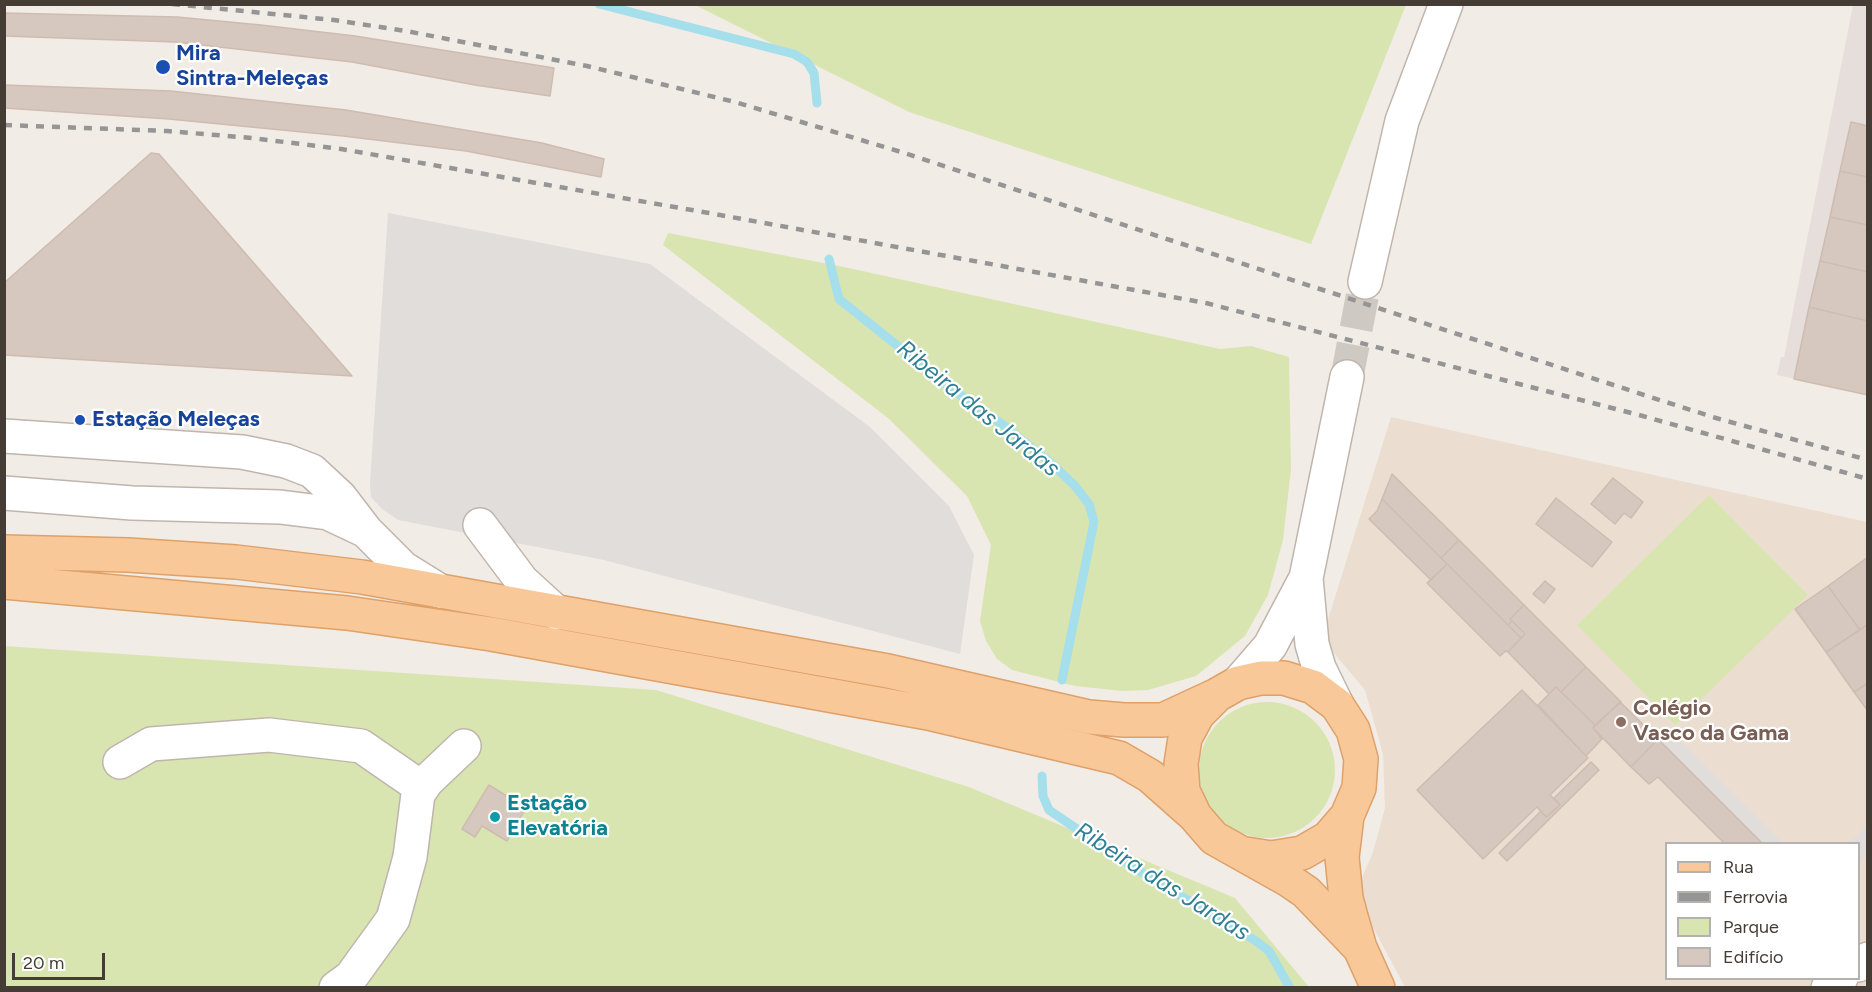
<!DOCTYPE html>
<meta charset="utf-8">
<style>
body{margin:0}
#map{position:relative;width:1872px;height:992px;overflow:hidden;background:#f2ece6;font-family:Figtree,sans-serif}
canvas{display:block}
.frame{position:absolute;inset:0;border:6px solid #453c36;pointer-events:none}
.legend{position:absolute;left:1665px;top:842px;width:195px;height:138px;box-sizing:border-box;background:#fff;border:2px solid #b5b1af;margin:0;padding:8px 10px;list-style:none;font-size:18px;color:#453c36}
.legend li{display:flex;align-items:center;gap:12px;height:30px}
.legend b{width:30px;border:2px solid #b5b1af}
.scale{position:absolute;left:12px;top:953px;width:93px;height:27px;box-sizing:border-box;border:3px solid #453c36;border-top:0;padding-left:8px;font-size:18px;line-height:21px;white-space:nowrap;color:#453c36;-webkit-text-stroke:4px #fff;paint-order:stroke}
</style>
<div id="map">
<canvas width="1872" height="992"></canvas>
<div class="frame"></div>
<ul class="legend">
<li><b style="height:8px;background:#f9c899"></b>Rua</li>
<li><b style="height:8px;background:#959595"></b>Ferrovia</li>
<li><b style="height:16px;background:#d9e5b1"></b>Parque</li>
<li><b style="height:16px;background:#d6c8bf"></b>Edifício</li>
</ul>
<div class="scale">20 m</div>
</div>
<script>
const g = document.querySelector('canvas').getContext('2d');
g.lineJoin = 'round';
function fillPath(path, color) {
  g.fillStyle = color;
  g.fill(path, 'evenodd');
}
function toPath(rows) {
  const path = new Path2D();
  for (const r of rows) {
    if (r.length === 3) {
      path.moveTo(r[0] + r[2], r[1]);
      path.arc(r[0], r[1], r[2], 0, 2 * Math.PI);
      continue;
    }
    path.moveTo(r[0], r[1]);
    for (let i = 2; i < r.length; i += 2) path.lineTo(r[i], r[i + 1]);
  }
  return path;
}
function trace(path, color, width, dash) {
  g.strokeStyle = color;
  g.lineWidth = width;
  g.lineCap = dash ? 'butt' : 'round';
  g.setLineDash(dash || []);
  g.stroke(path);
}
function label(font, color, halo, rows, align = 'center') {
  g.font = font + ' Figtree,sans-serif';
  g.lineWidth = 4.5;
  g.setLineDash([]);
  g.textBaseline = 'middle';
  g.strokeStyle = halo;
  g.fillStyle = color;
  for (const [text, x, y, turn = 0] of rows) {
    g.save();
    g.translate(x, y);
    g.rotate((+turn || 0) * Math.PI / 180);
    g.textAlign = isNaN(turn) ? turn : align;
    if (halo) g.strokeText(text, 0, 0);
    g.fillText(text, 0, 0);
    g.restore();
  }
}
fillPath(toPath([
 [1853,5,1867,5,1867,395,1777,375,1781,357,1784,357]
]), '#e5dedb');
fillPath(toPath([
 [1391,417,1867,522,1867,987,1405,987,1355,894,1373,852,1385,808,1383,754,1365,690,1322,639],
 [1666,844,1858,844,1858,978,1666,978]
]), '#ebded1');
fillPath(toPath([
 [695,5,1406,5,1311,244,909,112],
 [668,233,844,267,1220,349,1251,346,1289,357,1291,469,1283,540,1268,595,1245,636,1196,676,1148,690,1122,691,1075,686,1012,670,997,659,986,641,980,621,991,545,967,496,888,418,663,245],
 [1709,495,1808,595,1675,725,1577,625],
 [4,646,656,690,969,787,1235,898,1309,987,5,987],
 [1267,770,68]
]), '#d9e5b1');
fillPath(toPath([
 [388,213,650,264,870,427,949,506,974,555,960,654,604,560,398,520,382,509,371,497,370,483],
 [1672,733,1783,843,1763,843,1662,743],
 [1867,827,1867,855,1859,863,1858,844,1848,843]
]), '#e0dddb');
trace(toPath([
 [599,4,794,54,807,62,814,73,817,103],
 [829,259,839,299,949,387,1003,425,1051,463,1075,486,1089,504,1094,522,1062,680],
 [1042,776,1043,796,1049,810,1136,869,1256,941,1269,951,1290,988]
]), '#a5dfec', 9);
const building = toPath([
 [4,13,177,17,261,25,355,36,554,68,550,96,475,85,352,62,175,42,4,36,4,13],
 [4,85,171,91,346,110,542,143,604,159,601,177,466,151,343,136,169,119,4,108,4,85],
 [1851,122,1868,126,1868,177,1840,171,1851,122],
 [151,153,159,154,352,376,4,355,4,283,151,153],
 [1840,171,1868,177,1868,225,1830,217,1840,171],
 [1830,217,1868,225,1868,272,1820,261,1830,217],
 [1820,261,1868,272,1868,321,1809,307,1820,261],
 [1809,307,1868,321,1868,395,1794,379,1809,307],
 [1392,474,1459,540,1441,558,1382,499,1392,474],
 [1613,478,1643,502,1631,518,1624,513,1615,524,1591,504,1613,478],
 [1556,498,1612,542,1592,567,1536,524,1556,498],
 [1382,499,1447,564,1431,580,1369,519,1377,511,1382,499],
 [1459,540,1524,605,1510,619,1512,621,1508,625,1441,558,1459,540],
 [1868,557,1868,624,1860,630,1828,586,1868,557],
 [1447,564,1521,638,1508,652,1506,651,1500,656,1427,583,1447,564],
 [1545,581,1555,589,1544,603,1533,594,1545,581],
 [1828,586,1860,630,1826,652,1795,609,1828,586],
 [1524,605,1586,667,1561,692,1556,687,1549,694,1508,652,1525,634,1510,619,1524,605],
 [1512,621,1525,634,1521,638,1508,625,1512,621],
 [1868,624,1868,683,1854,692,1826,652,1868,624],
 [1586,667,1621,702,1595,725,1561,692,1586,667],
 [1868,683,1868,711,1854,692,1868,683],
 [1556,687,1595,725,1593,728,1602,739,1586,756,1538,705,1556,687],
 [1522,690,1588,758,1550,795,1560,805,1546,817,1537,807,1483,859,1417,790,1522,690],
 [1620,702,1658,739,1631,767,1593,728,1620,702],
 [1658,739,1763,844,1725,844,1658,777,1649,784,1631,767,1658,739],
 [1591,762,1599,770,1507,861,1499,853,1541,811,1546,817,1560,805,1554,798,1591,762],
 [489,785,526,808,507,841,482,826,475,837,462,829,489,785]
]);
fillPath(building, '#d6c8bf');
trace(building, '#cebcb0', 1.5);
trace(toPath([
 [1347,377,1365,282]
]), '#cfc9c3', 33, [33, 16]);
const minor = toPath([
 [1365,282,1402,121,1446,4],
 [4,436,242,452,286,461,312,471,340,497,366,531,403,568,440,591],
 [4,493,132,503,280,507,328,513,364,530],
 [480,525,522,581,557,613],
 [1306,578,1312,644,1319,668,1337,705],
 [1238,683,1270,646,1306,578,1347,377],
 [120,762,151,744,269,735,361,746,422,788],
 [1858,965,1868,959],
 [336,988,351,977,393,919,410,857,418,794,427,781,464,746],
 [1828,988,1841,978]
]);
const major = toPath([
 [4,552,128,555,236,562,362,577,888,671,1089,717,1124,720,1163,720,1217,695,1238,683,1261,678,1284,678,1313,687,1337,705,1353,730,1361,759,1359,788,1347,816,1342,857,1346,898,1351,917,1360,948,1378,988],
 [4,582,347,613,491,634,928,713,1119,758,1150,776,1194,815,1214,838,1287,879,1306,892,1357,945],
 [1194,814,1183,791,1181,764,1185,738,1198,714,1214,698],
 [1246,854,1271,858,1302,853,1328,838,1347,816]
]);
trace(minor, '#c0b5ac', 36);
trace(major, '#dda169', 36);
trace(minor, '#fff', 33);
trace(major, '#f9c899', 33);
trace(toPath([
 [172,4,334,20,406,31,587,66,735,102,901,152,1644,395,1716,418,1868,460],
 [4,125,167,131,252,138,341,149,709,213,1206,303,1639,415,1868,479]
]), '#959595', 4.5, [8, 8]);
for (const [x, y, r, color] of [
 [163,67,8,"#1a4fb4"],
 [80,420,6,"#1a4fb4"],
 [1621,722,6,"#8d6e63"],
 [495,817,6,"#0f9aa8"]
]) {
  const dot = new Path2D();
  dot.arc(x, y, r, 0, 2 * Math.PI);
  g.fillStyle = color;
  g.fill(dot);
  trace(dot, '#fff', 2);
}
label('bold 22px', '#164399', '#fff', [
 ["Mira",176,54],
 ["Sintra-Meleças",176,79],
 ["Estação Meleças",92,420]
], 'left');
label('bold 22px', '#785e54', '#fff', [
 ["Colégio",1633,709],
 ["Vasco da Gama",1633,734]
], 'left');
label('bold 22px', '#0d838f', '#fff', [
 ["Estação",507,804],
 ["Elevatória",507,829]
], 'left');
label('italic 24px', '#308094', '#fff', [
 ["Ribeira das Jardas",978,409,39],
 ["Ribeira das Jardas",1162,882,32]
]);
</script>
